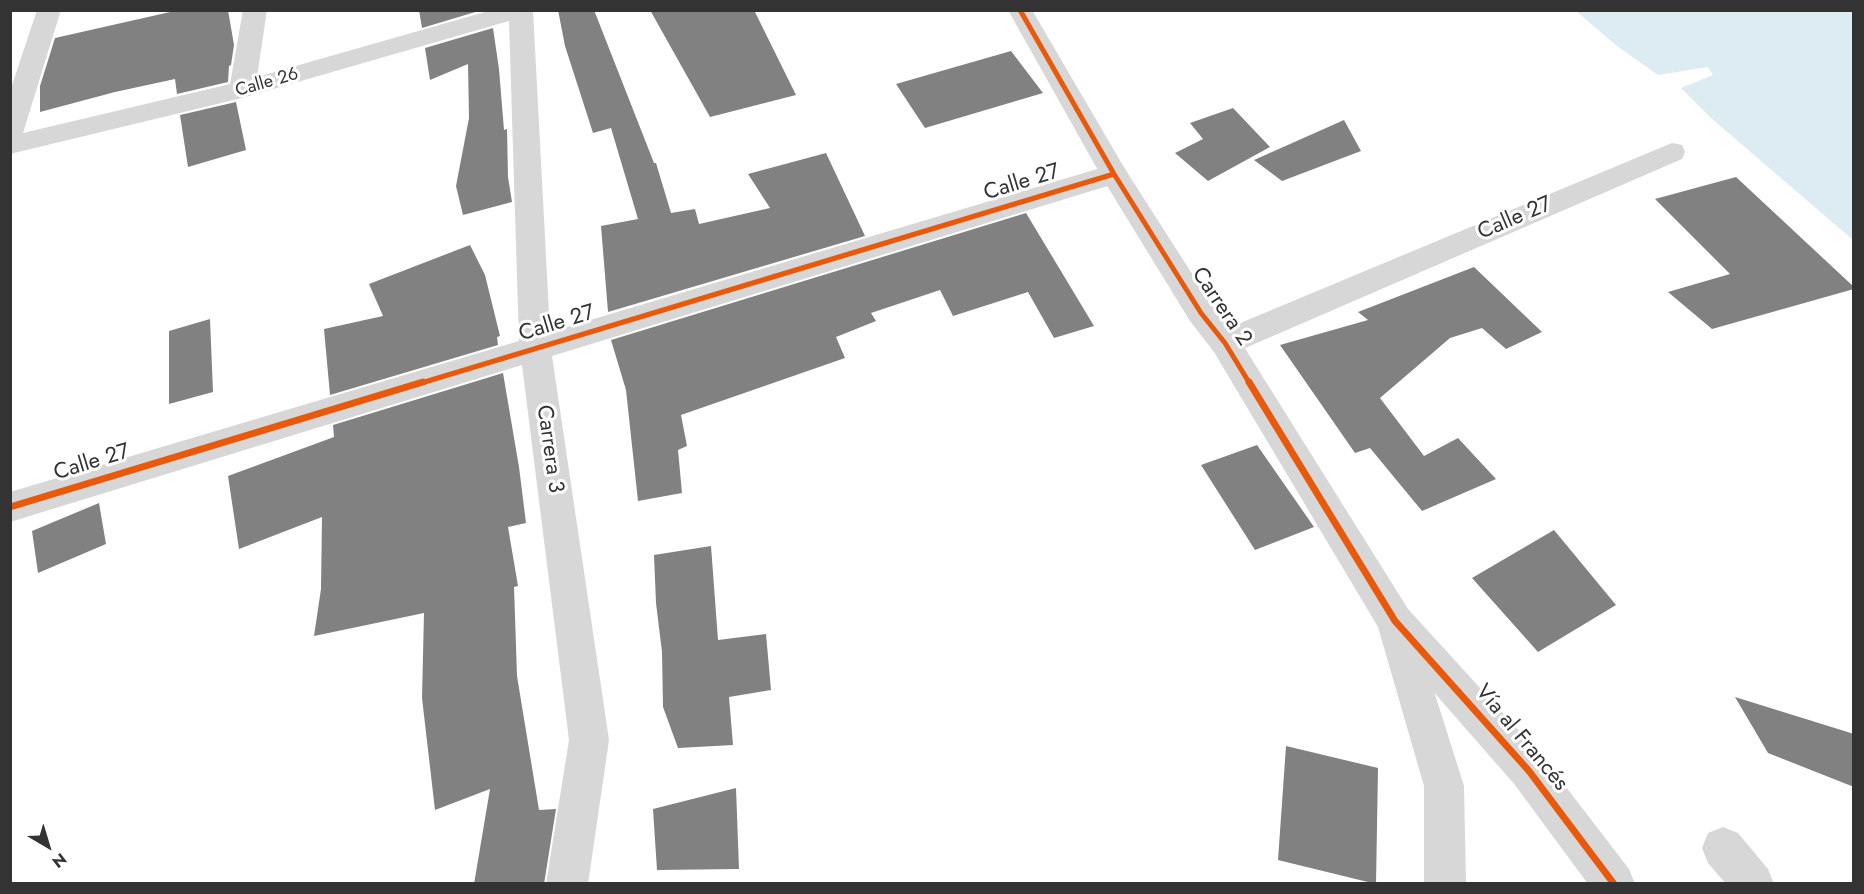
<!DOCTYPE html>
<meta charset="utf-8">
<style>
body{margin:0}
#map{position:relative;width:1864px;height:894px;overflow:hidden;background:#fff;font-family:Jost,sans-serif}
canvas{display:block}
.frame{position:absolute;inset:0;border:12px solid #333;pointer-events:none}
.north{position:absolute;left:18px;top:816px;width:60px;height:60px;-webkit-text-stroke:4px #fff;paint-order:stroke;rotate:142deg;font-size:16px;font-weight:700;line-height:24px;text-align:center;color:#333}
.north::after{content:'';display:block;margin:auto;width:21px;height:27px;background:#333;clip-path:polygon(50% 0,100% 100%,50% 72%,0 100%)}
</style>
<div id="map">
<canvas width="1864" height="894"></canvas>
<div class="frame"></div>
<div class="north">N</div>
</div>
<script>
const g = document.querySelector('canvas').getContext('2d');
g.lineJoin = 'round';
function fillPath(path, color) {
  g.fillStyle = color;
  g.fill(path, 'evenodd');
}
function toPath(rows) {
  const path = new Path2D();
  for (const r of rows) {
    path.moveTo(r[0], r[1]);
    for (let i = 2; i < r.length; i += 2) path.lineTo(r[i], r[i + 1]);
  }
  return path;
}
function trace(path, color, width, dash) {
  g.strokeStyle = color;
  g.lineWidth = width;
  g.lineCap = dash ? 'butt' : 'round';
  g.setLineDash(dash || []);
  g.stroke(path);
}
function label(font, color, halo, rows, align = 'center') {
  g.font = font + ' Jost,sans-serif';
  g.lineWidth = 6;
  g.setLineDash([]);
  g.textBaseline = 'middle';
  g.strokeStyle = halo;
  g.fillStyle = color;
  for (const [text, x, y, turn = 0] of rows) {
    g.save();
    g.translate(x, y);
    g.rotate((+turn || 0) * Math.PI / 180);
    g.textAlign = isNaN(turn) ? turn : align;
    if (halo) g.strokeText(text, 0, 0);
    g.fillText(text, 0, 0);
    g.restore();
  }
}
fillPath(toPath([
 [1576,11,1853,11,1853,240,1711,118,1681,88,1713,75,1708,67,1658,75,1617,46]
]), '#ddebf3');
fillPath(toPath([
 [179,10,228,10,234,45,231,65,229,66,228,82,177,94,175,79,115,92,40,112,40,86,55,38],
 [419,10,482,10,422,28],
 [558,10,594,10,654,163,656,163,671,213,695,209,699,224,770,208,748,174,826,153,865,236,608,312,601,226,638,219,611,128,593,133,565,46],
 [650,10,754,10,796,95,710,117],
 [493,28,499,69,504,130,507,129,508,177,512,202,463,215,456,186,469,118,468,64,430,80,425,48],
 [1011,51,1043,93,925,128,896,84],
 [236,102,246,150,188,167,180,115],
 [1233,108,1270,147,1208,181,1175,153,1203,139,1190,123],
 [1344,120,1361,151,1282,181,1254,160],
 [1736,177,1854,287,1854,289,1712,329,1668,292,1730,274,1655,199],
 [1026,213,1094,326,1054,338,1028,292,953,316,940,290,871,313,876,321,836,337,845,358,681,415,687,446,678,450,682,493,638,501,626,390,611,340],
 [470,245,485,275,500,336,497,337,498,345,330,395,324,329,383,316,369,284],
 [1474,267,1542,332,1506,349,1482,328,1450,338,1380,398,1424,456,1458,438,1496,479,1422,511,1370,448,1355,453,1280,345,1368,320,1358,312],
 [210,319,213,392,169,404,169,331],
 [503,373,519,467,526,523,508,527,518,586,514,587,517,676,539,810,556,809,544,884,474,884,490,789,435,810,422,698,424,613,314,636,321,589,322,517,239,549,228,476,334,437,333,425],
 [1257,445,1314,527,1255,550,1201,465],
 [99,503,106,544,38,573,32,531],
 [1554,530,1616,605,1538,652,1472,578],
 [711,546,718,640,766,634,771,690,729,697,733,745,678,748,663,707,662,652,656,603,654,555],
 [1735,697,1854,734,1854,787,1768,753],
 [1286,746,1378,768,1376,884,1278,860],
 [736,788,739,869,657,870,653,809]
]), '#818181');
fillPath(toPath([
 [37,10,61,10,23,133,230,84,243,10,267,10,257,77,492,10,533,10,550,332,1114,164,1124,167,1128,174,1124,181,552,356,609,740,588,884,546,884,569,740,522,365,10,522,10,492,519,341,509,21,242,98,10,154,10,91,37,10],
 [1672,143,1682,145,1685,152,1682,159,1236,352,1225,355,1214,352,1210,343,1214,334,1672,143],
 [1395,604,1408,609,1543,757,1629,869,1635,884,1588,884,1515,785,1382,633,1377,621,1382,609,1395,604],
 [1723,827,1738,833,1768,869,1774,884,1726,884,1708,863,1702,848,1708,833,1723,827]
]), '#d7d7d7');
fillPath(toPath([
 [1008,10,1032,10,1125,169,1212,305,1236,334,1408,609,1464,786,1466,884,1424,884,1424,786,1378,627,1214,352,1190,321,1104,181,1008,10]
]), '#d7d7d7');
trace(toPath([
 [1020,10,1114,174,1201,313,1225,343,1250,384],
 [418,384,1114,174]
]), '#e8590c', 5);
trace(toPath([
 [1249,382,1395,621,1529,771,1614,884],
 [10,507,423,382]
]), '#e8590c', 7);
label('18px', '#333', '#fff', [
 ["Calle 26",267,83,-16]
]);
label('22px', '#333', '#fff', [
 ["Calle 27",1022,183,-17],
 ["Calle 27",1515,219,-23],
 ["Carrera 2",1221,307,56],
 ["Calle 27",557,324,-17],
 ["Carrera 3",549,449,82],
 ["Calle 27",92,463,-17],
 ["Vía al Francés",1521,738,50]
]);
</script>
